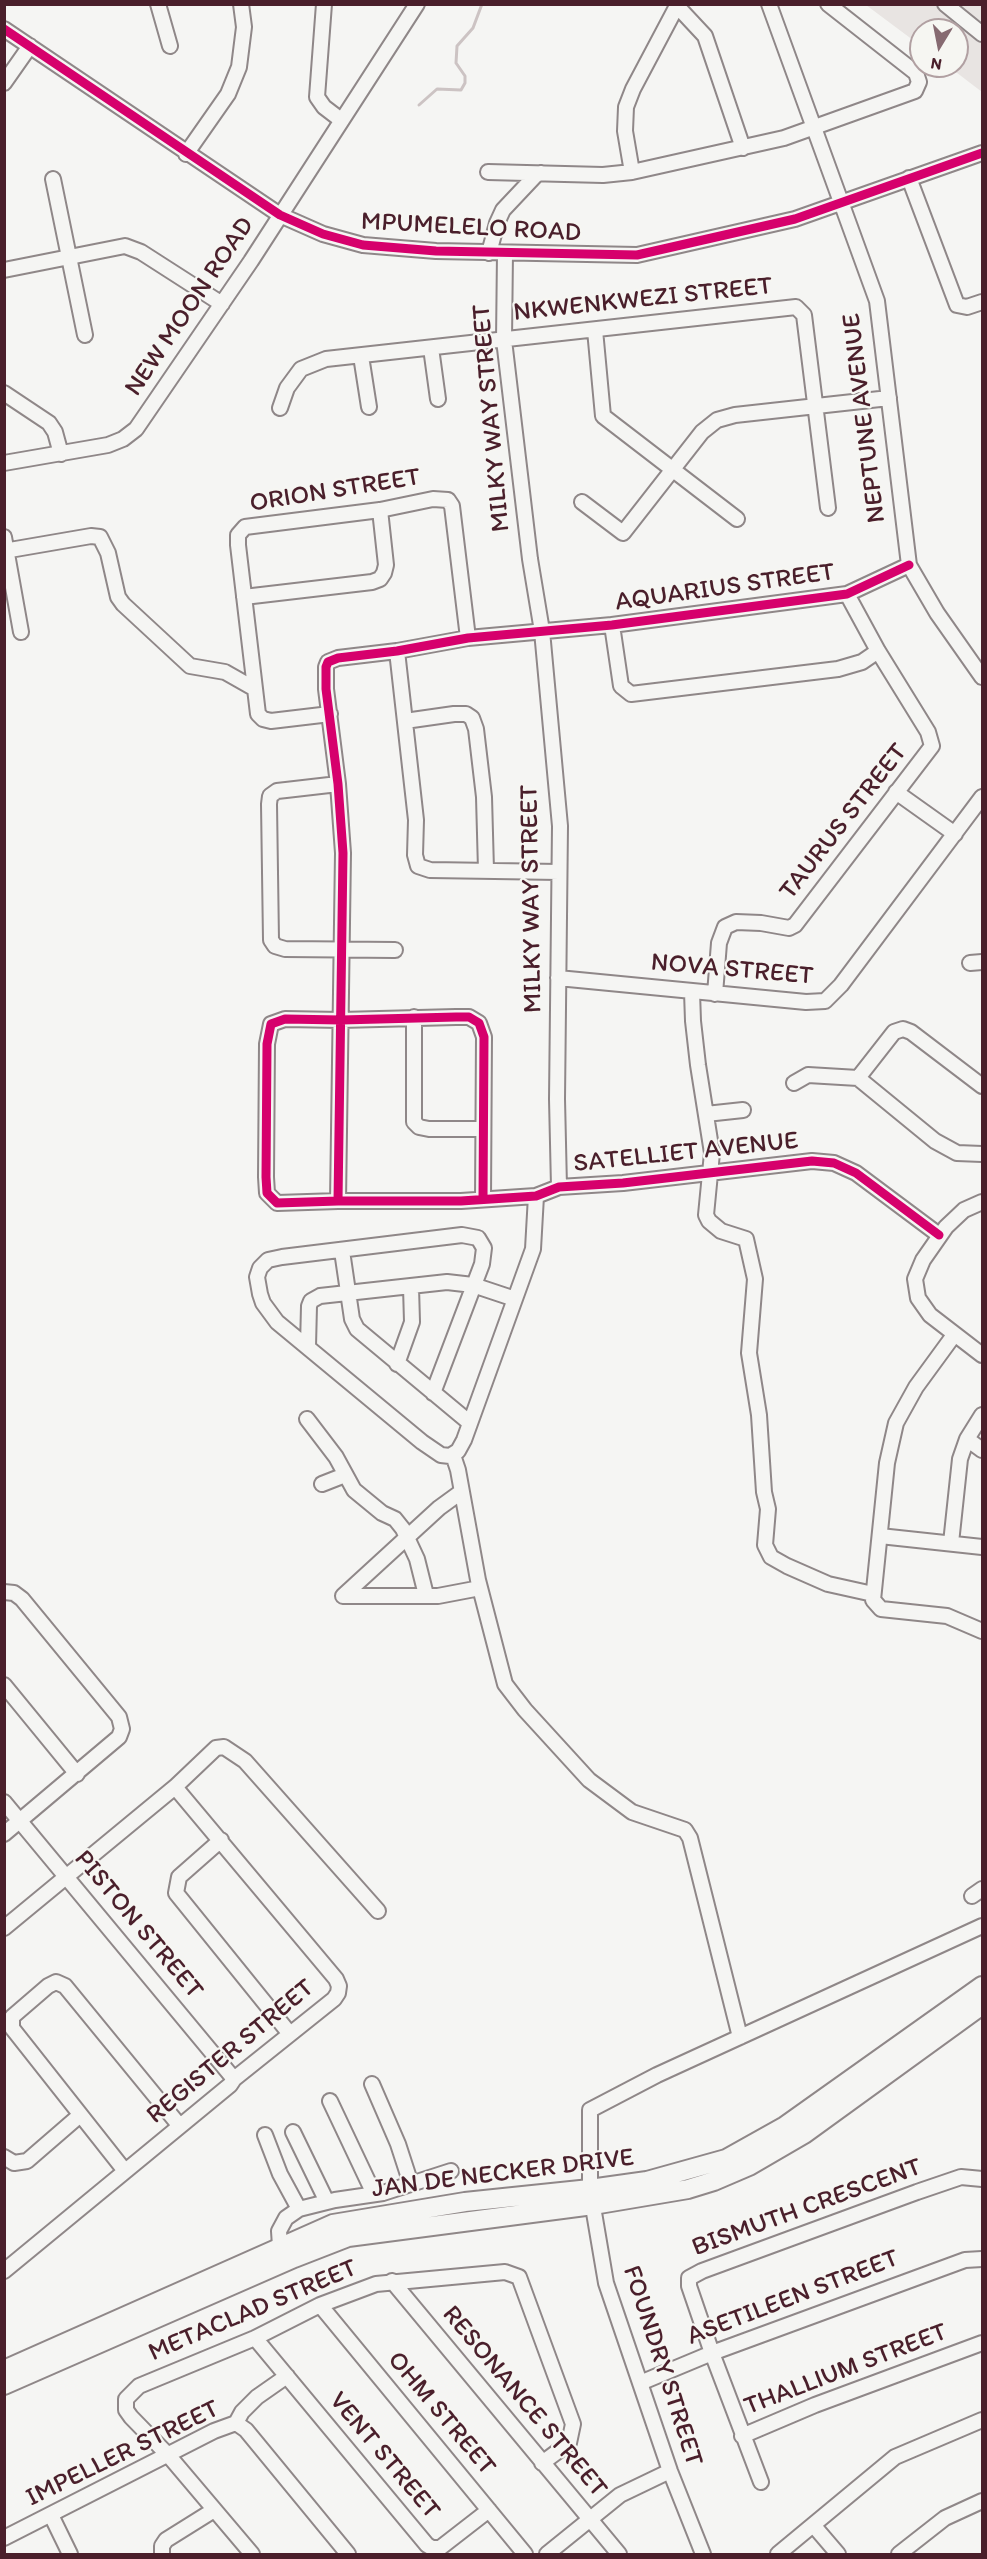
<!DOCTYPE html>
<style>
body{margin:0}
#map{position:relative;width:987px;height:2559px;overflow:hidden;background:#f5f5f3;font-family:Itim,sans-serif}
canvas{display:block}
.frame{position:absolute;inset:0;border:6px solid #4a1f2b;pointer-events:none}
.north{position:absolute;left:909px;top:18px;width:60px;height:60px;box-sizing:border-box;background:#f6f6f2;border:2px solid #b1a0a2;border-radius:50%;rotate:190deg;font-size:16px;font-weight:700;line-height:24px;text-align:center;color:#4a1f2b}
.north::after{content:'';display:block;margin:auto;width:21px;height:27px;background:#866a71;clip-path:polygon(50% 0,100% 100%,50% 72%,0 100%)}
</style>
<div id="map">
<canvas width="987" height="2559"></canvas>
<div class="frame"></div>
<div class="north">N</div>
</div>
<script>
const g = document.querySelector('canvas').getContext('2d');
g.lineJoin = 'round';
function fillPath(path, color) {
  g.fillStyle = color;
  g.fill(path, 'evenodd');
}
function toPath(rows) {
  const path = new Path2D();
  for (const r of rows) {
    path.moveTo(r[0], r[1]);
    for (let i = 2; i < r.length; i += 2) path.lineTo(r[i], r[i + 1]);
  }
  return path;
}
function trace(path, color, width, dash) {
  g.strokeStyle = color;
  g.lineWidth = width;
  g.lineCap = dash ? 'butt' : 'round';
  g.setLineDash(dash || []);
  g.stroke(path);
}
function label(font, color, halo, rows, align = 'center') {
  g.font = font + ' Itim,sans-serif';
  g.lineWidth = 4.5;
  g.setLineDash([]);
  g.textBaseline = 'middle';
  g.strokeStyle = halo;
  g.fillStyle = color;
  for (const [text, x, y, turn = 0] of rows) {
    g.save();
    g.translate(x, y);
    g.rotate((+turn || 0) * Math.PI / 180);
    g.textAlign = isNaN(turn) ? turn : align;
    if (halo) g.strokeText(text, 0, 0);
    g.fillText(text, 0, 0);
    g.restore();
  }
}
fillPath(toPath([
 [866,5,982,5,982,92,948,66,957,66,957,30,921,30,921,46]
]), '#e8e4e2');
trace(toPath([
 [419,105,437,89,461,90,465,83,465,76,456,63,457,46,473,28,482,4]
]), '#ccc3c3', 3);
const minor = toPath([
 [158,4,170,46],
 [324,4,317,97,324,107,341,120],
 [769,4,877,301,909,565,937,613,982,677],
 [945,4,982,34],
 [677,6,705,36,743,148],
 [4,29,280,215,323,234,363,245,436,251,637,255,795,219,982,153],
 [4,83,30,46],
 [186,154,228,94,239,67,244,27,241,4],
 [488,172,603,175,632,172,784,138,915,91,919,82,916,73,828,4],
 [632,172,625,131,626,107,633,89,678,4],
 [909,178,957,305,967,307,982,302],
 [53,179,85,335],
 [489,253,497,223,503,210,536,175,541,173],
 [505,253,504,340,530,559,542,631,560,826,557,1099,559,1187],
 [4,270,125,246,141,252,222,304],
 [595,330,603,416,737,519],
 [431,348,438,399],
 [361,356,369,407],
 [4,393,49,423,55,432,61,454],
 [280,408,287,388,301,369,326,359,796,307,804,315,828,508],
 [4,463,108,445,123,439,136,429,251,261,417,4],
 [582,502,623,533,702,432,717,420,735,415,889,398],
 [4,537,21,632],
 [4,551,91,536,100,537,108,553,118,597,123,604,190,666,225,672,255,689],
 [244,597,372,582,380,579,384,573,386,565,380,510],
 [612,625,621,686,631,694,838,669,862,662,878,651],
 [397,651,416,820,415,855,418,866,430,870,559,872],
 [330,714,271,721,263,719,258,714,238,545,238,535,245,527,380,510,433,499,448,500,452,506,468,638],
 [405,721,454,714,466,714,472,718,476,729,484,797,486,870],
 [338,784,286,790,277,791,270,796,269,804,271,940,275,946,285,949,395,950],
 [896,792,955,834],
 [970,963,982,962],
 [558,978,806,1002,825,1001,841,985,982,797],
 [692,992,693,1021,698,1065,712,1153,706,1215,709,1221,721,1231,746,1239,755,1279,749,1353,759,1415,764,1492,768,1509,765,1545,771,1557,787,1566,828,1584,873,1594],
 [715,994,719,943,725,927,736,922,761,923,789,928,795,925,932,746,928,732,878,651,847,594],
 [414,1017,414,1122,419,1127,429,1129,482,1129],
 [858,1078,894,1032,903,1029,911,1032,982,1086],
 [858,1078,935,1141,957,1153,982,1154],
 [794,1083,808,1075,858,1078],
 [706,1114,743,1110],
 [483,1199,484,1037,479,1023,469,1017,456,1017,341,1020,285,1019,271,1024,267,1044,266,1177,267,1193,277,1203,338,1201,461,1201,536,1196,559,1187,623,1183,812,1161,834,1163,856,1173,939,1235],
 [338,1201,343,853,338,784,326,689,326,667,328,662,338,658,397,651,468,638,612,625,847,594,909,565],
 [982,1202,964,1210,946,1227,923,1260,915,1279,918,1298,930,1315,982,1355],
 [342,1251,352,1319,357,1329,470,1423],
 [954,1335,916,1387,896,1423,887,1463,873,1600,881,1609,947,1616,982,1631],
 [308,1346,309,1306,311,1301,320,1296,447,1282,473,1285,515,1299],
 [397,1364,412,1322,411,1287],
 [433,1393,482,1264,484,1248,478,1238,462,1235,282,1257,268,1260,260,1268,257,1277,260,1294,263,1303,277,1322,422,1442,441,1455,450,1456,458,1451,464,1440,533,1249,536,1196],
 [307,1419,336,1457,354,1490,382,1513,395,1519,403,1529,417,1559,426,1595],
 [967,1439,982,1450],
 [453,1455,458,1470,478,1580,505,1684,525,1710,589,1780,632,1812,685,1830,690,1838,740,2037],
 [322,1484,345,1475],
 [880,1536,982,1547],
 [951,1543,960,1459,967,1439,982,1415],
 [4,1592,14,1593,22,1599,119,1717,122,1729,119,1737,4,1834],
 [343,1596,439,1508,461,1492],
 [343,1596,438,1596,480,1588],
 [4,1685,77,1774],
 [4,1802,234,2079],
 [221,1840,179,1877,176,1893,290,2034],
 [972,1896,982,1889],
 [4,1928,175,1787,216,1748,224,1747,245,1761,378,1911],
 [372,2084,398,2144,411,2184],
 [330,2101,374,2194],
 [293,2132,327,2202],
 [265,2135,280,2174,299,2209],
 [4,2157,14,2163,27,2161,79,2116],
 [125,2171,12,2028,12,2017,48,1986,56,1982,65,1986,179,2125],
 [280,2246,279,2231,286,2218,299,2209,335,2200,383,2193,451,2171],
 [4,2271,230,2085,234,2079,334,1999,338,1993,339,1986,336,1979,175,1787],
 [392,2281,619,2554],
 [320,2305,525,2554],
 [255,2338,427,2545,432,2548,440,2548,489,2510],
 [640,2383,712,2353,965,2260,982,2259],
 [236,2423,242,2412,257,2397,287,2376],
 [742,2436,815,2405,982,2343],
 [761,2482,712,2353,689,2286,689,2278,702,2271,917,2192,961,2177,982,2179],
 [51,2515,70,2554],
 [814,2526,838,2554],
 [4,2538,214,2431,236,2423,246,2430,348,2554],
 [162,2554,162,2546,166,2540,214,2510],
 [252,2554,169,2456,131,2417,126,2410,126,2399,139,2386,255,2338,320,2305,376,2284,505,2272,519,2277,573,2424,569,2443,542,2463],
 [547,2554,620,2495,670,2471],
 [703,2554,670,2471,606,2283,590,2189,590,2110,657,2075,982,1926],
 [778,2554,895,2457,982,2420],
 [899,2554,945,2518,982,2501]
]);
const major = toPath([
 [4,2370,333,2224,465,2202,590,2189,647,2181,726,2159,785,2126,982,1986],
 [4,2385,294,2258,348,2237,593,2205,688,2189,714,2181,749,2166,804,2134,982,2005]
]);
trace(minor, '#8f8788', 18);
trace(major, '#8f8788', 22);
trace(minor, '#f5f5f3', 14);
trace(major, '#f5f5f3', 18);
trace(toPath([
 [4,29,280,215,323,234,363,245,436,251,637,255,795,219,982,153],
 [483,1199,484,1037,479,1023,469,1017,456,1017,341,1020,285,1019,271,1024,267,1044,266,1177,267,1193,277,1203,338,1201,461,1201,536,1196,559,1187,623,1183,812,1161,834,1163,856,1173,939,1235],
 [338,1201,343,853,338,784,326,689,326,667,328,662,338,658,397,651,468,638,612,625,847,594,909,565]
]), '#d6006c', 9);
label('26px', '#4a1f2b', '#f6f6f2', [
 ["MPUMELELO ROAD",471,228,3],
 ["NKWENKWEZI STREET",643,300,-6],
 ["NEW MOON ROAD",190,307,-56],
 ["MILKY WAY STREET",492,418,-95],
 ["NEPTUNE AVENUE",865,418,-97],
 ["ORION STREET",335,491,-9],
 ["AQUARIUS STREET",725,588,-8],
 ["TAURUS STREET",844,822,-52],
 ["MILKY WAY STREET",532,899,-91],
 ["NOVA STREET",732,970,5],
 ["SATELLIET AVENUE",686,1153,-6],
 ["PISTON STREET",138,1925,50],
 ["REGISTER STREET",231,2052,-40],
 ["JAN DE NECKER DRIVE",503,2174,-7],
 ["BISMUTH CRESCENT",807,2208,-20],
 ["ASETILEEN STREET",793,2298,-21],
 ["METACLAD STREET",253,2311,-23],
 ["FOUNDRY STREET",662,2366,72],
 ["THALLIUM STREET",846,2370,-21],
 ["RESONANCE STREET",524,2402,50],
 ["OHM STREET",441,2414,50],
 ["IMPELLER STREET",123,2454,-26],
 ["VENT STREET",384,2456,50]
]);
</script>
